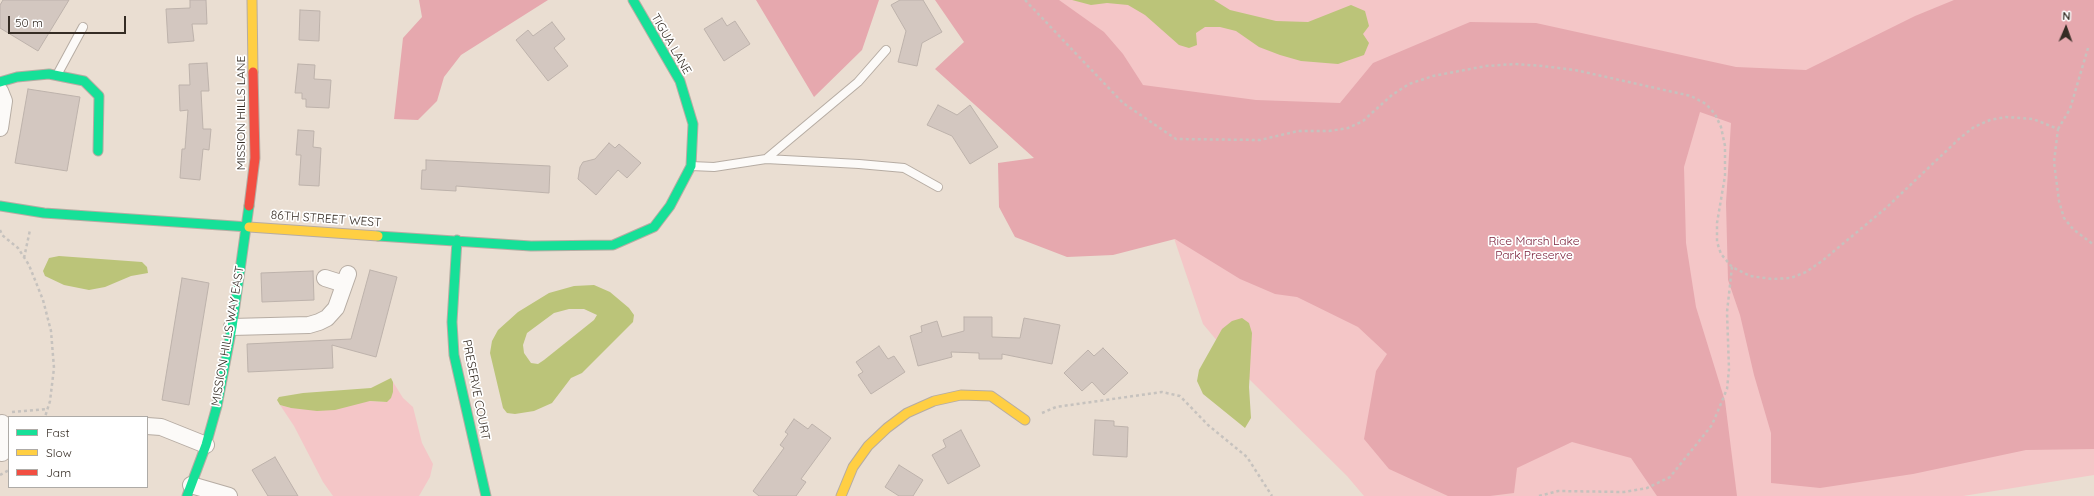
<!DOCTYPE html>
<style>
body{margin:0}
#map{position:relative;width:2094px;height:496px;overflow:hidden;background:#eaded2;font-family:Quicksand,sans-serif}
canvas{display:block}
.legend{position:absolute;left:8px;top:416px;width:140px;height:72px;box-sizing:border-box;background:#fff;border:1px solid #aeaba7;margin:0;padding:5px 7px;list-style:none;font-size:12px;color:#352c24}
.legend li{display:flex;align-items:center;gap:8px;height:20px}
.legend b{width:20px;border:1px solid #aeaba7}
.north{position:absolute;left:2046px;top:8px;width:40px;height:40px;-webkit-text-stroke:3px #fff;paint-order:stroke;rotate:2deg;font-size:11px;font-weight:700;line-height:16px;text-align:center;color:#352c24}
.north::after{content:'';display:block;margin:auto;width:14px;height:18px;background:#352c24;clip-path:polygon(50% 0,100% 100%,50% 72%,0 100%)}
.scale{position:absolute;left:8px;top:16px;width:118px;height:18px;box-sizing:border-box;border:2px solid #352c24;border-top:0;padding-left:5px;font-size:12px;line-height:14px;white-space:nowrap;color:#352c24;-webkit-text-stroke:3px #fff;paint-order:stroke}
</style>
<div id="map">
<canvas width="2094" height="496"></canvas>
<ul class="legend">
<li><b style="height:5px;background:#16e098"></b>Fast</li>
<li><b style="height:5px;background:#ffcf43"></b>Slow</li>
<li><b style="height:5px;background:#f24e42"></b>Jam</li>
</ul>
<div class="north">N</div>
<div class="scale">50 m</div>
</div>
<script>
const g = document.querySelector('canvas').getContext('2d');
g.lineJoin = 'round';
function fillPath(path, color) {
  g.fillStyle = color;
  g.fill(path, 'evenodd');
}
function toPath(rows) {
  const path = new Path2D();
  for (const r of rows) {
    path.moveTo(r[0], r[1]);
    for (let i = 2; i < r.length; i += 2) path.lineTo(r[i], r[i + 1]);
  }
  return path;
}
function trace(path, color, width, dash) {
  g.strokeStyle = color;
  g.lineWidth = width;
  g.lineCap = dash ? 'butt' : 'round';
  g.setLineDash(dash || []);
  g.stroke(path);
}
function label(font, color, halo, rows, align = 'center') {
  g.font = font + ' Quicksand,sans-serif';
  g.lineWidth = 3.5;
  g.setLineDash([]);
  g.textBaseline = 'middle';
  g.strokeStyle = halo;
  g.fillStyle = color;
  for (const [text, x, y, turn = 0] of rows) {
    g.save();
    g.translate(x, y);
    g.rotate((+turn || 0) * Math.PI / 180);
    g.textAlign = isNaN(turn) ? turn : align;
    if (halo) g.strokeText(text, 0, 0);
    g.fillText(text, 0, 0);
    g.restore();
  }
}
fillPath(toPath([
 [975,0,2094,0,2094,475,1963,496,1364,496,1347,476,1249,379,1203,324,1157,188],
 [393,382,403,398,413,407,422,443,433,464,430,477,419,496,333,496,323,482,294,426,280,405,291,408,370,401,387,402,393,392]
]), '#f4c6c7');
fillPath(toPath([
 [419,0,548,0,461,55,444,77,437,101,418,120,394,119,403,38,422,17],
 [756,0,879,0,862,50,814,97],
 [935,0,1059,0,1104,32,1123,54,1143,85,1256,100,1340,103,1373,63,1470,22,1536,23,1736,67,1806,70,1915,16,1954,0,2094,0,2094,449,2026,450,1913,474,1820,488,1771,483,1771,433,1754,375,1740,315,1728,280,1726,203,1731,123,1700,112,1684,167,1686,243,1696,307,1725,401,1737,496,1657,496,1631,458,1572,442,1517,468,1514,493,1490,496,1448,496,1389,469,1364,439,1376,371,1387,354,1358,327,1297,297,1275,294,1240,279,1175,239,1113,255,1067,257,1015,237,999,207,998,163,1034,158,935,69,964,42]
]), '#e6a8ae');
fillPath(toPath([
 [1072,0,1214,0,1230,10,1276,21,1308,22,1351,5,1365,11,1369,26,1363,34,1369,43,1364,55,1338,64,1301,61,1280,55,1259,47,1236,31,1220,27,1205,27,1196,33,1197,45,1189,48,1179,45,1145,15,1128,5,1107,3,1091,5],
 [59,256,142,262,147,267,148,273,131,276,105,287,89,290,64,285,45,276,43,271,49,258],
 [594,285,610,292,629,308,634,315,633,322,582,373,571,378,552,403,534,411,515,414,507,413,503,408,490,353,492,341,498,330,518,312,549,293,574,286],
 [569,309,584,309,597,315,594,320,544,360,538,364,531,363,524,353,523,345,527,333,554,313],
 [1242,318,1249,323,1252,333,1249,387,1251,418,1245,428,1203,394,1197,381,1199,370,1222,329,1232,321],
 [391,378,393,382,393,392,391,398,387,402,370,401,335,410,317,411,291,408,280,405,277,400,279,397,303,393,371,388]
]), '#bbc479');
const building = toPath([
 [3,0,69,0,38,51,0,28,0,5,3,0],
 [190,0,206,0,207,24,192,24,194,41,168,43,166,9,190,8,190,0],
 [900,0,923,0,942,32,922,43,917,66,898,62,906,31,891,5,900,0],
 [300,10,320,11,319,41,299,40,300,10],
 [722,18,727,26,735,21,750,44,724,61,704,29,722,18],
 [552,22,565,39,554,48,568,66,548,81,516,40,528,30,533,36,552,22],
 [207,63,209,91,201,91,203,129,211,129,209,150,203,149,200,180,180,178,182,149,185,149,188,110,180,111,179,85,190,85,189,64,207,63],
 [298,64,315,65,314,79,331,80,329,108,306,107,306,99,302,99,302,93,295,93,298,64],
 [28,89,80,97,67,171,15,163,28,89],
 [938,105,957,115,970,105,998,147,970,164,952,136,927,125,938,105],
 [298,130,314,131,313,147,321,148,319,186,299,185,301,155,296,155,298,130],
 [609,143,615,148,619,144,641,163,627,178,618,170,596,195,578,179,580,167,583,162,595,159,609,143],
 [426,160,550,166,549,193,456,186,456,191,421,189,422,170,426,170,426,160],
 [370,270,397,277,376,357,332,345,333,368,248,372,247,344,351,339,370,270],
 [313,271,314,300,262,302,261,273,313,271],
 [182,278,209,283,189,405,162,400,182,278],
 [964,317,992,317,992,337,1020,338,1024,318,1060,325,1052,364,1002,354,1002,359,979,359,979,353,951,352,952,357,918,366,910,336,922,332,921,326,937,321,942,337,964,331,964,317],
 [879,346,888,359,894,356,905,372,871,394,858,375,863,372,856,362,879,346],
 [1103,348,1128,373,1104,395,1092,382,1082,391,1064,373,1088,350,1094,356,1103,348],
 [794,419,808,429,812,424,831,438,801,479,806,482,796,496,759,496,753,491,784,448,780,445,788,434,785,432,794,419],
 [1095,420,1114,421,1114,426,1128,427,1127,457,1093,455,1095,420],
 [961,430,980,466,948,484,932,455,946,447,943,440,961,430],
 [275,457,298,496,268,496,252,470,275,457],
 [899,465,923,480,913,496,899,496,885,487,899,465]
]);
fillPath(building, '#d3c7c0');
trace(building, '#bdb2ab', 1);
const lane = toPath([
 [57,75,83,27],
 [766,159,858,82,886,50],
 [691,166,714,167,766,159,859,164,904,168,938,187]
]);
const street = toPath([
 [0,91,4,101,0,128],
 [325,278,344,284],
 [232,327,309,325,319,322,327,318,336,308,348,274],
 [147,426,161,427,206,445],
 [2,453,2,423],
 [191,485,229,496]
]);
const fast = toPath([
 [0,82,17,77,49,74,84,81,99,96,98,151],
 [0,206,44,213,249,227],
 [378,236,531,246,613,245,654,227,670,206,691,166,693,124,680,81,633,0],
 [457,240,452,322,454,355,486,496],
 [187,496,206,445,217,406,232,327,249,206]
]);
const slow = toPath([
 [252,0,253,72],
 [249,227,378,236],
 [841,496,853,467,868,446,887,428,907,413,934,401,961,395,991,396,1025,420]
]);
const jam = toPath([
 [249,206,255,158,253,72]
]);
trace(lane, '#b6aca3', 10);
trace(street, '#b6aca3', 18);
trace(fast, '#b6aca3', 11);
trace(slow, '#b6aca3', 11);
trace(jam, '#b6aca3', 11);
trace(toPath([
 [1025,0,1123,103,1176,139,1260,140,1298,131,1329,131,1348,128,1363,121,1392,95,1409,84,1433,76,1486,66,1515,64,1542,66,1575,70,1691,96,1706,104,1715,114,1721,127,1725,146,1725,176,1717,223,1717,242,1721,254,1732,267,1750,276,1772,279,1791,278,1806,272,1822,261,1886,208,1960,138,1974,127,1990,120,2006,117,2033,119,2058,129,2054,162,2059,201,2064,218,2073,229,2094,245],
 [2058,129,2070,109,2088,48],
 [0,230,2,235,18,248,29,265,43,300,51,331,54,368,50,401,45,417],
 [24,258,30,230],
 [12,412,48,409],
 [1042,413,1056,407,1162,392,1180,396,1208,425,1247,457,1272,496],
 [0,475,9,470],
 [1539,496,1558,491,1624,492,1647,488,1670,477,1712,425,1727,389,1729,369,1727,312,1732,267]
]), '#c6c2be', 2.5, [3, 3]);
trace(lane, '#fcfaf8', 8);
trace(street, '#fcfaf8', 16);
trace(fast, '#16e098', 9);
trace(slow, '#ffcf43', 9);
trace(jam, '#f24e42', 9);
label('12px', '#352c24', '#fff', [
 ["TIGUA LANE",671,44,60],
 ["MISSION HILLS LANE",241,113,-90],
 ["86TH STREET WEST",326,219,4],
 ["MISSION HILLS WAY EAST",228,336,-80],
 ["PRESERVE COURT",476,390,79]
]);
label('12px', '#761a35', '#fff', [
 ["Rice Marsh Lake",1534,241],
 ["Park Preserve",1534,255]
]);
</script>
